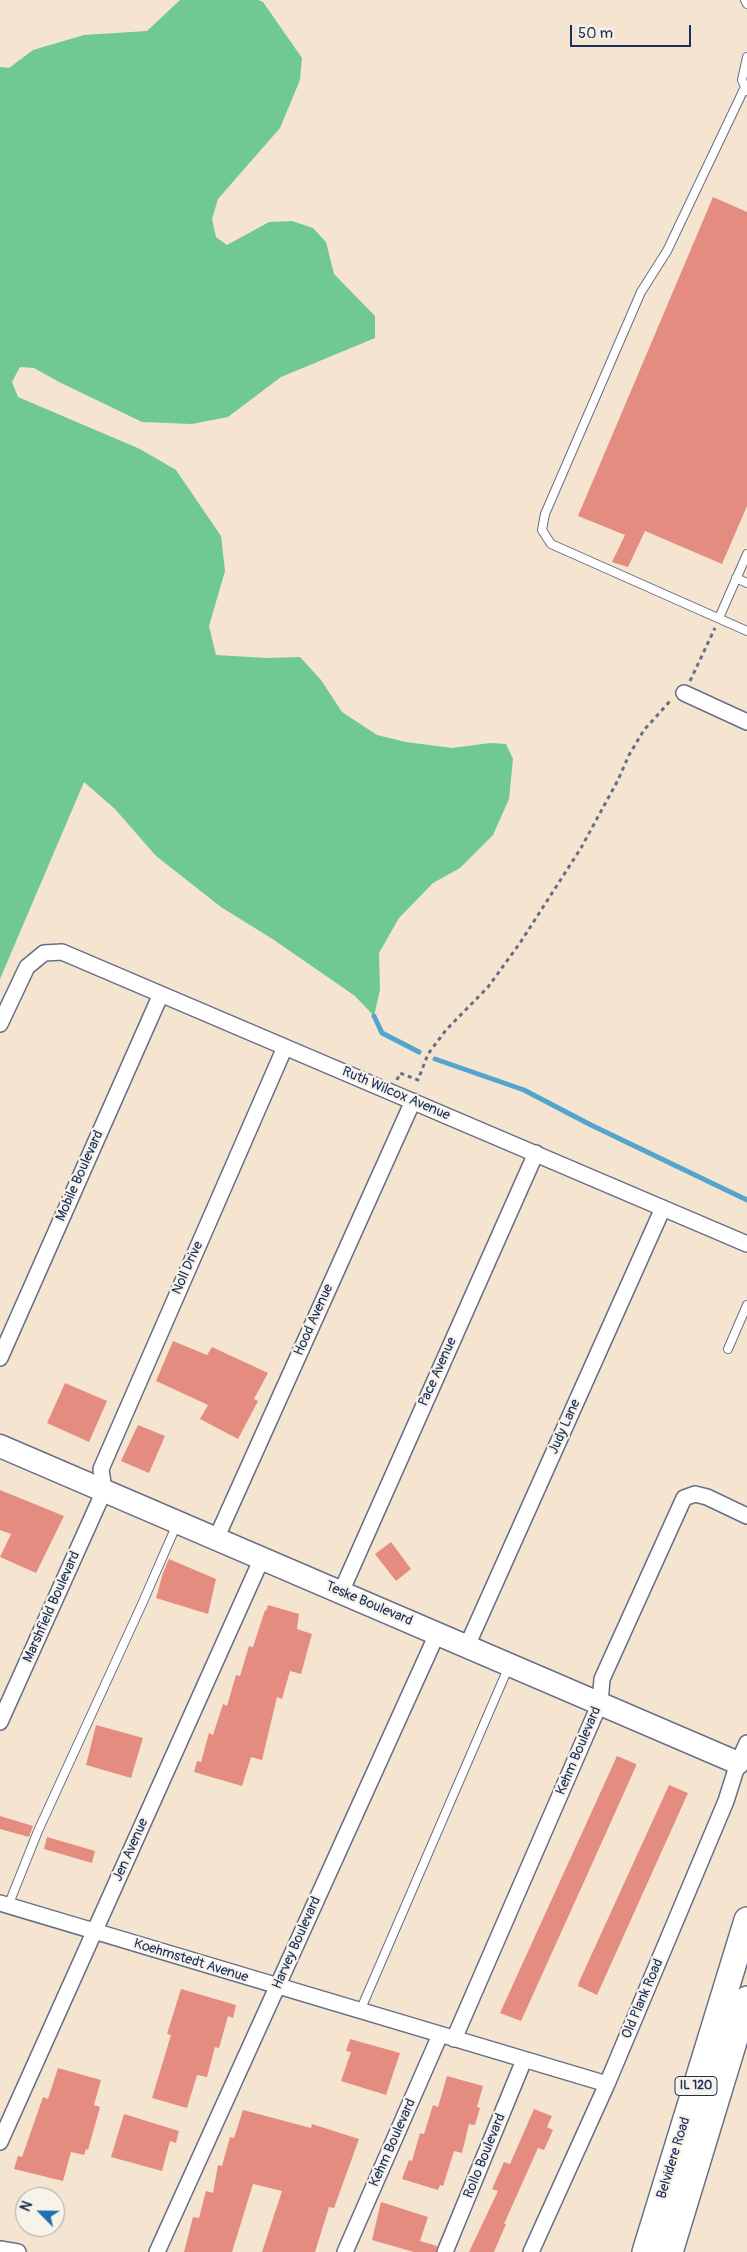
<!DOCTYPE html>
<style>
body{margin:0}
#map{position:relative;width:747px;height:2252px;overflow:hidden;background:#f5e5d0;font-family:Pangolin,sans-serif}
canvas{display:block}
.north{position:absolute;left:15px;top:2187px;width:50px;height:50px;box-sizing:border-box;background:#f7f3e8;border:1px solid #9fa5b1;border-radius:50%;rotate:293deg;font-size:14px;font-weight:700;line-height:20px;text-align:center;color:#1b2f5e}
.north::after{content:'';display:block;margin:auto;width:18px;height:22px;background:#1f6fb2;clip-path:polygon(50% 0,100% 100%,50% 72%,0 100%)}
.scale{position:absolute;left:570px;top:25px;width:121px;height:22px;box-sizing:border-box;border:2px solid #1b2f5e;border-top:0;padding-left:6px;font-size:15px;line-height:18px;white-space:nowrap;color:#1b2f5e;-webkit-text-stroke:4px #f7f3e8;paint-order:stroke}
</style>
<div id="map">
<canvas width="747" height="2252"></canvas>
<div class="north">N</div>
<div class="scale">50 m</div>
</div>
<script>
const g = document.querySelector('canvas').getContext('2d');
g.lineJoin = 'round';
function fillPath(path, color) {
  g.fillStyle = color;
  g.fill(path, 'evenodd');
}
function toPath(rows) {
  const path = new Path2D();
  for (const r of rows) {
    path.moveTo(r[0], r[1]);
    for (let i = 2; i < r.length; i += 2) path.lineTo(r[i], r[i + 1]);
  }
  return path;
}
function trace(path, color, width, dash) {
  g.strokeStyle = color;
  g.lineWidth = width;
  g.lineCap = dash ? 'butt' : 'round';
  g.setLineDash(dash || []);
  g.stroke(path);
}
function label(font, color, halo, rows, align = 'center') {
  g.font = font + ' Pangolin,sans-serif';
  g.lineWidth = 4.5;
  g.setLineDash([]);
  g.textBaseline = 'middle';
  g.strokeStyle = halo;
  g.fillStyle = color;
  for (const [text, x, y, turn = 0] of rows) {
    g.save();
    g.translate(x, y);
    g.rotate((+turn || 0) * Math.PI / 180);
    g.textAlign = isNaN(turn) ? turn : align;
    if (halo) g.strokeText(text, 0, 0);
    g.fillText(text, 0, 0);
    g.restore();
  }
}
fillPath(toPath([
 [180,0,258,0,263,2,302,58,300,80,280,128,218,199,212,219,216,237,227,245,269,222,292,221,313,228,326,242,334,274,375,316,375,338,281,377,228,417,192,424,142,422,59,382,34,368,20,367,12,382,18,397,140,449,176,470,221,536,225,571,209,626,216,655,267,658,300,657,321,680,342,712,377,735,406,742,452,748,490,743,506,744,513,759,509,799,493,835,460,868,433,883,399,918,379,953,380,990,374,1016,355,996,274,940,221,907,156,856,115,809,84,782,0,979,0,67,9,68,33,50,84,35,147,31]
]), '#6fc990');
trace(toPath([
 [374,1016,382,1033,419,1052],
 [435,1059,524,1090,591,1125,747,1200]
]), '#53a5ce', 5);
fillPath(toPath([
 [713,197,747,212,747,506,722,564,645,531,628,567,612,562,625,535,578,516],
 [173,1341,207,1355,212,1347,268,1373,254,1399,258,1401,238,1439,200,1419,208,1405,156,1381],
 [65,1383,107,1401,89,1442,47,1423],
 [138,1425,165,1436,149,1473,121,1461],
 [0,1490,64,1516,36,1573,0,1557,11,1534,0,1530],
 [391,1542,411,1569,396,1581,375,1554],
 [169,1559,216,1579,208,1614,156,1598,163,1573],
 [268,1605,299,1614,297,1629,312,1634,301,1674,290,1671,282,1699,277,1697,262,1760,251,1757,242,1786,194,1772,197,1761,201,1762,209,1733,213,1735,223,1704,227,1706,236,1675,240,1676,249,1646,253,1647,265,1610,266,1611],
 [96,1725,143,1738,131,1778,86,1765],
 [617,1756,636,1764,636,1766,588,1873,521,2021,500,2013],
 [669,1785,688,1793,597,1995,578,1986,579,1982],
 [0,1816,33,1826,29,1837,0,1829],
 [47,1837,95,1851,92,1863,44,1849],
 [181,1989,236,2005,233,2018,228,2016,219,2048,215,2047,207,2077,197,2075,187,2108,152,2098,171,2035,167,2034],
 [350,2039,400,2053,386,2095,341,2081,351,2052,346,2051],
 [58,2068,101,2080,94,2105,100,2107,88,2150,86,2149,84,2155,71,2152,63,2181,14,2169,18,2156,22,2157,43,2097,48,2099],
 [447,2076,483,2086,477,2107,480,2108,475,2125,469,2124,462,2153,454,2151,443,2186,440,2185,438,2190,402,2179,409,2160,412,2161,420,2133,424,2134,433,2105,438,2107],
 [534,2109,552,2116,547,2127,553,2130,544,2150,538,2148,504,2224,506,2224,494,2252,469,2252,498,2191,492,2189,504,2162,510,2164],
 [243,2110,311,2128,312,2124,359,2139,334,2208,329,2207,315,2252,262,2252,282,2191,253,2184,232,2252,184,2252,193,2217,199,2218,206,2191,213,2193,218,2165,222,2166,230,2137,234,2138],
 [124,2114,179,2131,176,2143,170,2141,162,2171,111,2157],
 [381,2202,428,2217,420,2241,437,2246,436,2252,414,2252,372,2240]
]), '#e48c80');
const lane = toPath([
 [745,0,747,4],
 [745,87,667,251,641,292,545,514,542,530,551,544,747,631],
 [747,91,742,80,747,57],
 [736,578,747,583],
 [719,618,747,554],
 [728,1349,747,1305],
 [8,1906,38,1831,142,1604,177,1524],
 [360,2011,509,1666]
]);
const street = toPath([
 [684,693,747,722],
 [0,1024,27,967,44,953,62,952,747,1244],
 [0,1358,161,994],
 [216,1539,413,1101],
 [341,1592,536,1153],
 [467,1646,663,1208],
 [0,1722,104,1491,101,1469,285,1047],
 [0,1903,607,2084],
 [454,2039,600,1703,602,1679,684,1498,695,1494,707,1497,747,1516],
 [0,2142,262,1558],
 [0,2249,18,2252],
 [157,2252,437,1634],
 [345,2252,440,2035],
 [445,2252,524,2060],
 [531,2252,607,2084,726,1801,738,1763,747,1743]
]);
const secondary = toPath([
 [0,1446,738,1763]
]);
const primary = toPath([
 [645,2252,747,1920],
 [670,2252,747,1999]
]);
trace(lane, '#676f86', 10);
trace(street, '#676f86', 18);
trace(secondary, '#676f86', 25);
trace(primary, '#676f86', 28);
trace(toPath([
 [690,681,715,628],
 [397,1080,400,1073,418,1080,428,1054,446,1030,488,987,520,943,581,848,618,780,629,755,644,730,672,699]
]), '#676f86', 3, [4, 4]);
trace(lane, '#fff', 8);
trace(street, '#fff', 15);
trace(secondary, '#fff', 22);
trace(primary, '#fff', 25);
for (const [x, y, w] of [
 [696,2086,42]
]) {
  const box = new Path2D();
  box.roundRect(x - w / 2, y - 9.5, w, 19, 4);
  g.fillStyle = '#f7f3e8';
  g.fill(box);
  trace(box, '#1b2f5e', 1);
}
label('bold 12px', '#1b2f5e', null, [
 ["IL 120",696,2086]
]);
label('14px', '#1b2f5e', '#f7f3e8', [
 ["Ruth Wilcox Avenue",396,1094,23],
 ["Mobile Boulevard",80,1176,-66],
 ["Noll Drive",188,1268,-66],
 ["Hood Avenue",314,1320,-66],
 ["Pace Avenue",438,1372,-66],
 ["Judy Lane",565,1427,-66],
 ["Teske Boulevard",369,1604,23],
 ["Marshfield Boulevard",52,1607,-66],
 ["Kehm Boulevard",579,1751,-67],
 ["Jen Avenue",131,1850,-66],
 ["Harvey Boulevard",297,1943,-66],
 ["Koehmstedt Avenue",191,1961,17],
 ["Old Plank Road",643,1999,-67],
 ["Kehm Boulevard",393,2143,-66],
 ["Rollo Boulevard",485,2156,-68],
 ["Belvidere Road",674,2158,-73]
]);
</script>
